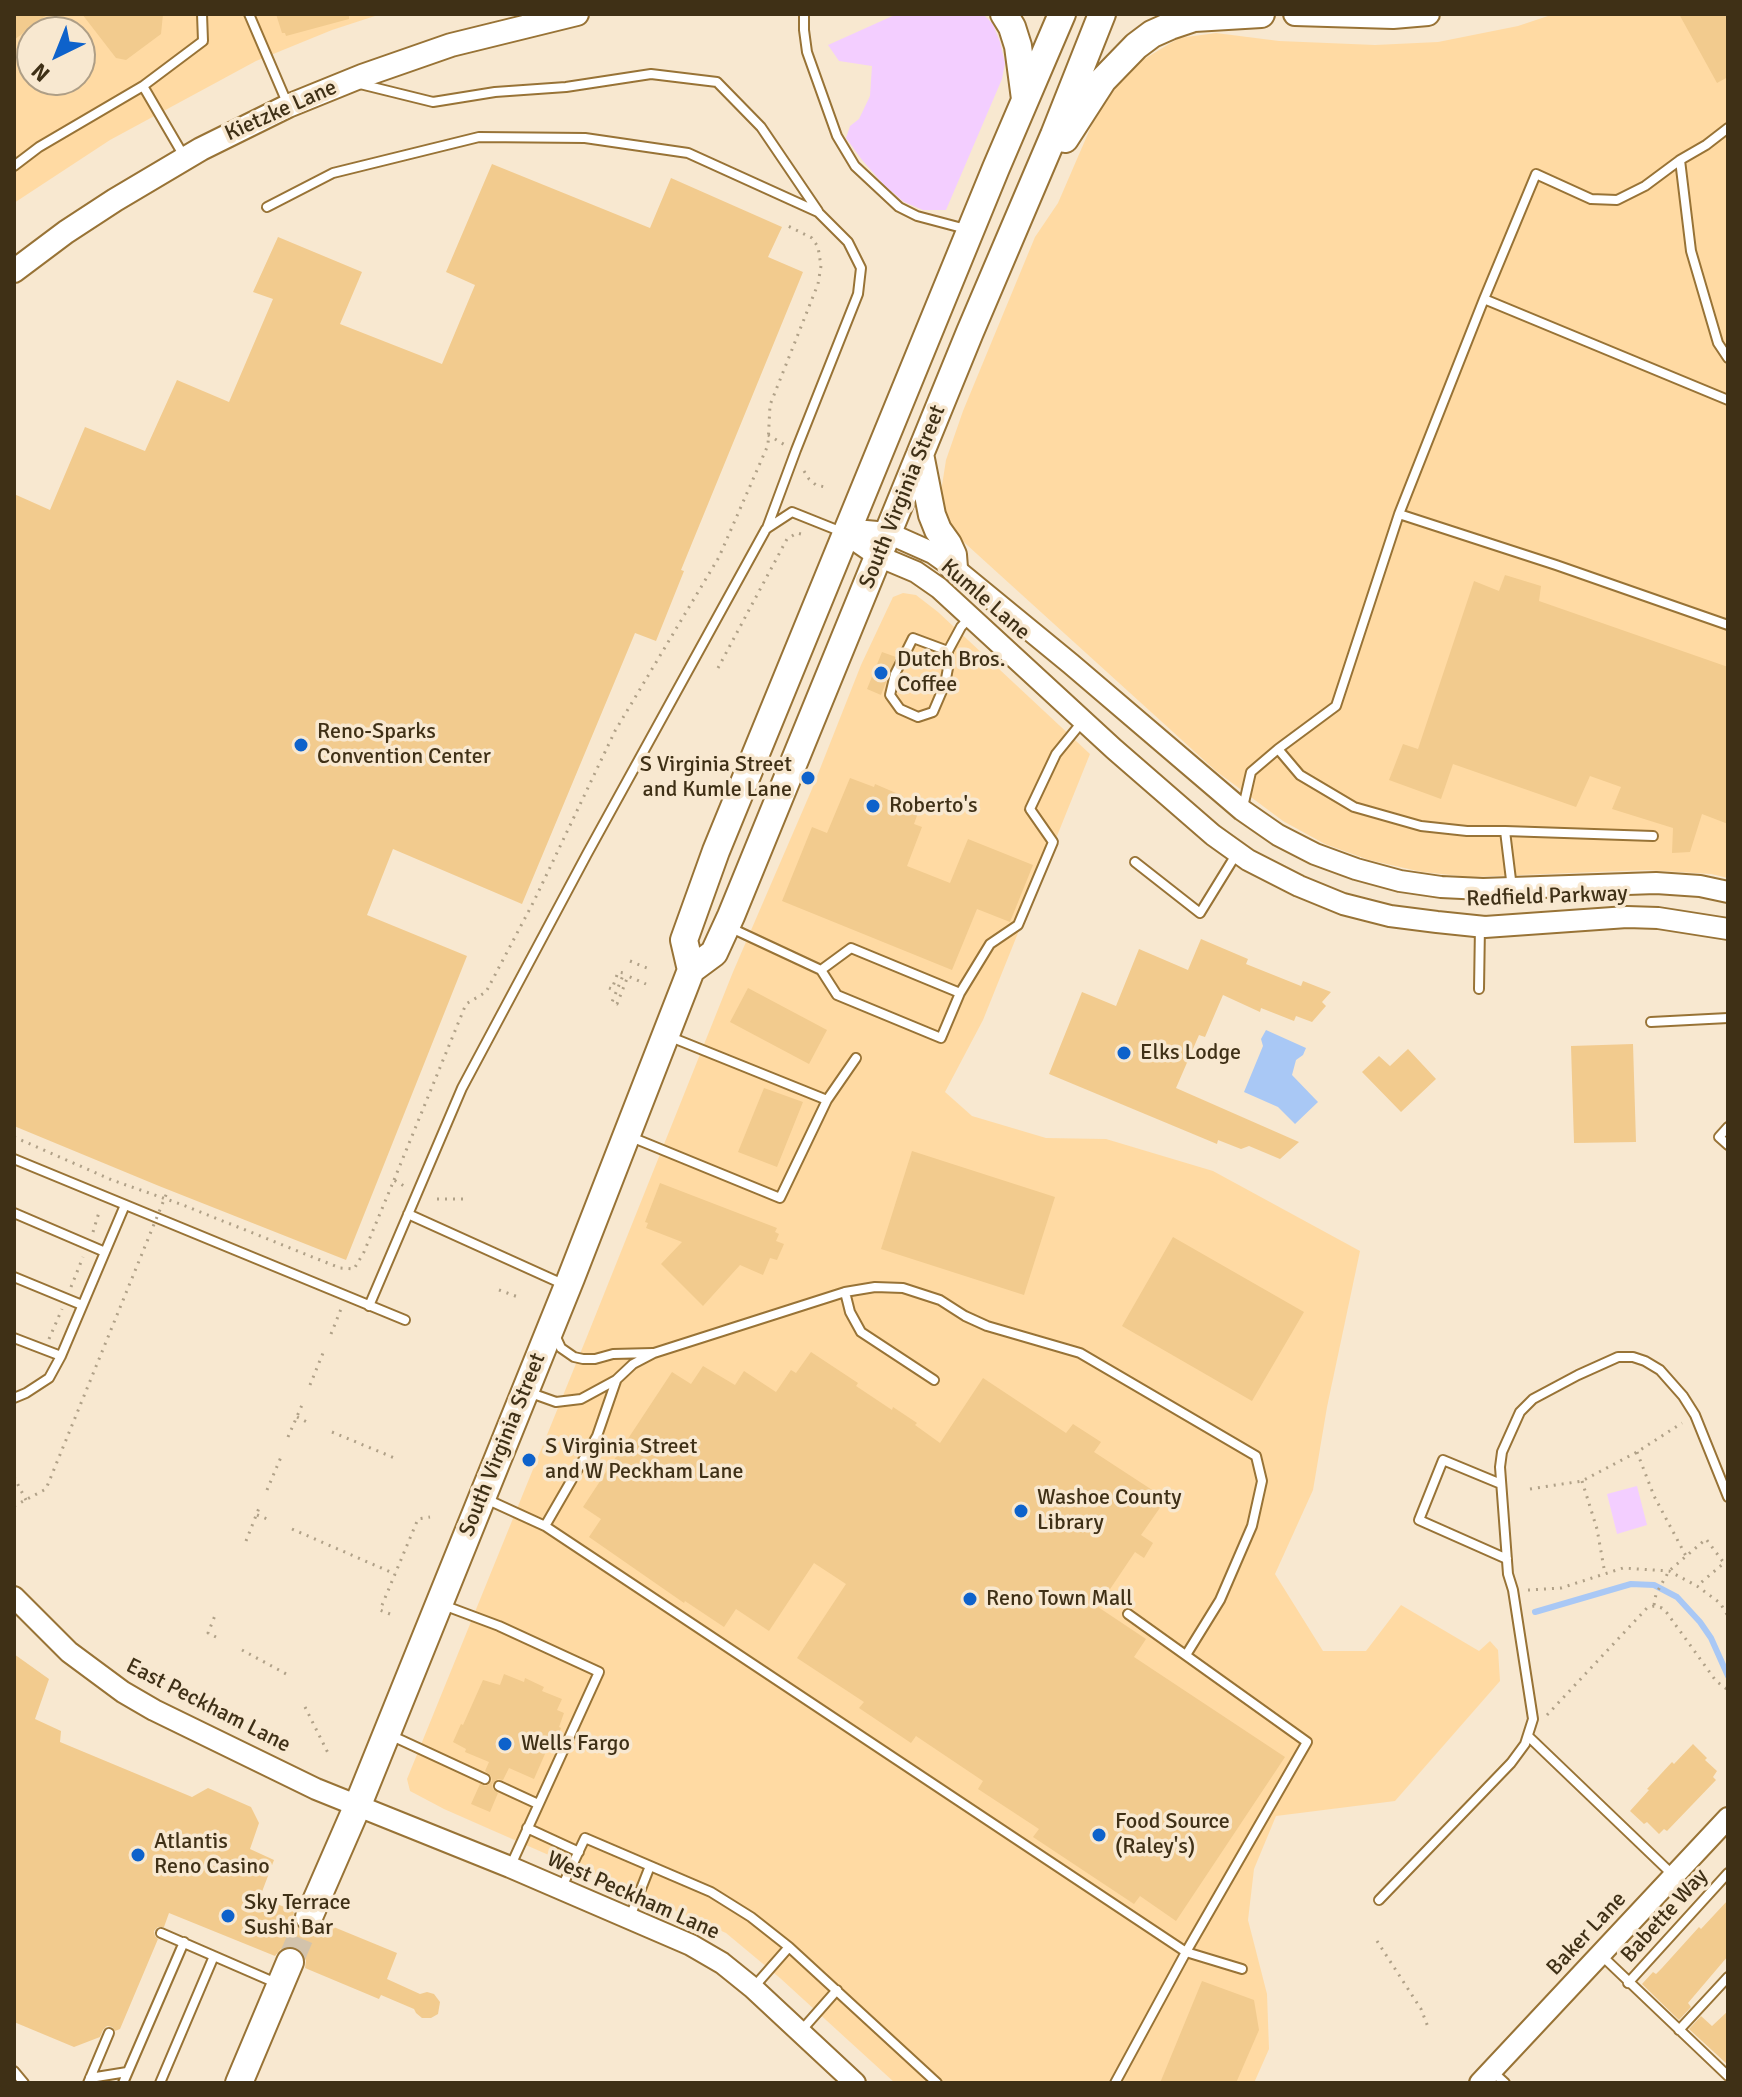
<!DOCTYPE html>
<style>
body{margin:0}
#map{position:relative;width:1742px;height:2097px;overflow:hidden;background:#f8e8d0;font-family:Signika,sans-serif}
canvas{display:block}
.frame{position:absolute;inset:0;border:16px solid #3f3016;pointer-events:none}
.north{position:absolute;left:16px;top:16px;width:80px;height:80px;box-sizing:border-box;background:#f8e8d0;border:2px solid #ae9e86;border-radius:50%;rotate:223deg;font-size:22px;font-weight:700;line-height:32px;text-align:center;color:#3f3016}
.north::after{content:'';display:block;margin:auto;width:28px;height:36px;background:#0e62cb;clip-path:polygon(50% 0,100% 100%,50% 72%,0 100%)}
</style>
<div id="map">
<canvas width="1742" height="2097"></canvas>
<div class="frame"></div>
<div class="north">N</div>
</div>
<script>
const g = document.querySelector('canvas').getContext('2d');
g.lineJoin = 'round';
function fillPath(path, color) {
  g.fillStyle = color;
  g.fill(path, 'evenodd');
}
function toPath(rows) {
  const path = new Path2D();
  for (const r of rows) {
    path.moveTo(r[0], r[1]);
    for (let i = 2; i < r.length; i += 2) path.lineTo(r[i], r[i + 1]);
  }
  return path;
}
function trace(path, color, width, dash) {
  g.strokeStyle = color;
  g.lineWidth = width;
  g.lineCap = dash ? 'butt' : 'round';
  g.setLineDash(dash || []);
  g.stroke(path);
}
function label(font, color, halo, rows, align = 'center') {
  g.font = font + ' Signika,sans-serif';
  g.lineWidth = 7;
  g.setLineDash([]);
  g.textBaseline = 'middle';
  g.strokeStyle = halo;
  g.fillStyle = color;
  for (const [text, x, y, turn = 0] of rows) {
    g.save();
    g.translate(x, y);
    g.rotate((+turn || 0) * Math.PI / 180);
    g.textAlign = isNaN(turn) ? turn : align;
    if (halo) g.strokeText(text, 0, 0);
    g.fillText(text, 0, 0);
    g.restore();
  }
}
fillPath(toPath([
 [14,14,381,14,332,30,256,61,110,140,14,203],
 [32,32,80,32,80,80,32,80],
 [1554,14,1728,14,1728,878,1711,874,1647,870,1470,877,1422,872,1369,860,1325,844,1283,821,1216,771,956,535,942,511,941,492,946,460,963,411,1035,237,1058,203,1093,122,1116,86,1141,61,1179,38,1216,33,1279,41,1375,45,1438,42,1518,26],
 [903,593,916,595,938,612,1090,754,983,1020,945,1092,972,1116,1046,1138,1106,1139,1213,1171,1360,1251,1327,1407,1313,1490,1275,1574,1323,1651,1366,1651,1401,1605,1479,1651,1490,1641,1498,1650,1500,1681,1395,1801,1276,1816,1254,1869,1248,1920,1267,1994,1269,2049,1254,2083,895,2083,780,1978,726,1933,444,1809,410,1791,407,1779,586,1339,733,972,812,789,861,665,893,597]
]), '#ffdaa3');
fillPath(toPath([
 [897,14,983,14,993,24,1000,42,1005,63,1002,79,946,210,923,210,904,202,884,185,862,160,846,138,850,126,859,119,870,96,872,66,839,61,828,45],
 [1637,1486,1647,1525,1617,1534,1607,1494]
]), '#f3ceff');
fillPath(toPath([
 [1266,1030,1306,1048,1303,1055,1296,1060,1292,1075,1318,1102,1295,1124,1278,1107,1244,1092,1263,1046,1261,1039]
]), '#a9c8f5');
trace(toPath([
 [1535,1612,1631,1584,1654,1585,1677,1597,1700,1622,1711,1638,1728,1676]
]), '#a9c8f5', 6);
fillPath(toPath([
 [14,14,48,14,14,40],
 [82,14,163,14,161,34,126,60,116,58],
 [276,14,349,14,349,19,286,36,285,33,282,33],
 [1679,14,1728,14,1728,77,1717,83],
 [492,164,650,228,671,178,782,227,768,257,803,272,681,570,684,571,656,641,635,633,522,904,393,849,367,915,467,956,346,1260,159,1186,14,1126,14,494,50,510,85,427,145,451,177,380,229,402,273,299,253,292,278,237,362,272,340,324,442,364,475,285,446,272],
 [1505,575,1541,586,1539,601,1728,667,1728,824,1702,814,1690,852,1672,853,1673,828,1612,809,1621,787,1590,776,1576,807,1453,764,1441,799,1389,780,1403,744,1418,749,1474,581,1499,591],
 [882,652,896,657,881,695,867,689],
 [850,778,874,787,875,784,903,796,901,803,919,810,914,824,922,827,907,866,950,883,968,839,1033,865,1010,922,977,909,952,970,782,901,812,827,827,833],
 [1201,939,1248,959,1246,964,1301,986,1303,981,1331,992,1322,1002,1326,1006,1312,1022,1296,1016,1294,1021,1261,1008,1260,1012,1223,995,1205,1037,1199,1035,1176,1088,1299,1142,1280,1159,1249,1146,1241,1149,1218,1140,1217,1144,1049,1074,1082,992,1116,1006,1139,949,1188,970],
 [748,988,827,1030,809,1064,730,1022],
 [1633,1044,1636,1142,1574,1143,1571,1046],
 [1408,1049,1436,1079,1401,1112,1362,1072,1379,1056,1390,1066],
 [764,1088,803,1102,777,1167,738,1152],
 [912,1151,1055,1197,1024,1295,881,1249],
 [660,1183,777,1228,775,1232,779,1234,776,1241,784,1244,777,1260,770,1258,763,1275,740,1265,703,1306,661,1264,682,1242,646,1228,648,1223,645,1222],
 [1173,1237,1304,1312,1252,1401,1122,1326],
 [811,1352,858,1383,856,1386,892,1410,893,1407,917,1423,915,1425,940,1443,983,1378,1066,1433,1073,1424,1101,1442,1094,1452,1166,1499,1141,1535,1153,1543,1144,1558,1135,1552,1098,1607,1146,1639,1134,1657,1285,1757,1176,1921,1140,1896,1134,1904,1033,1837,1039,1829,978,1789,983,1781,916,1736,911,1743,859,1708,864,1702,797,1658,846,1584,814,1563,769,1631,736,1609,724,1627,685,1601,684,1603,589,1537,601,1519,583,1507,672,1372,691,1384,703,1366,735,1385,744,1371,776,1392,791,1370,796,1373],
 [14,1654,49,1679,35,1719,61,1731,60,1742,192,1797,208,1788,251,1807,259,1823,250,1849,274,1860,260,1897,294,1911,293,1920,296,1926,303,1932,312,1933,318,1930,324,1923,397,1953,387,1979,420,1994,427,1992,434,1994,440,2002,438,2014,431,2018,422,2018,416,2013,414,2009,381,1995,379,1999,305,1968,306,1961,303,1953,295,1947,289,1946,281,1949,275,1956,169,1913,164,1927,158,1927,154,1931,155,1936,158,1939,120,2029,115,2031,112,2027,107,2026,103,2030,100,2037,74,2047,14,2022],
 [504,1674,524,1682,525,1678,544,1687,542,1691,562,1699,557,1710,564,1713,559,1727,561,1728,552,1749,548,1747,534,1779,509,1768,503,1780,498,1779,492,1784,493,1789,498,1793,490,1812,471,1804,480,1784,486,1786,492,1781,491,1776,485,1771,489,1762,465,1752,466,1749,453,1742,461,1724,463,1725,483,1680,500,1685],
 [1693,1744,1707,1758,1705,1760,1717,1771,1713,1777,1716,1780,1667,1831,1664,1829,1659,1834,1647,1822,1644,1824,1630,1811,1649,1790,1647,1789,1672,1762,1674,1764],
 [1728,1900,1728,1956,1688,2003,1691,2007,1679,2020,1642,1984,1653,1972,1656,1974,1662,1968,1699,1927,1701,1929],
 [1202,1981,1254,2000,1259,2030,1236,2083,1160,2083],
 [1728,2011,1728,2065,1689,2029,1701,2016,1712,2026]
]), '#f2cb8e');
trace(toPath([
 [290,1962,309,1917]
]), '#d3c3ab', 26, [26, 13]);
const service = toPath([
 [249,14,288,105],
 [804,14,804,30,807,52,837,136,855,166,899,207,917,216,966,229],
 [356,83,433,102,495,92,566,87,651,74,717,82,761,127,818,211],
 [1728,128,1706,145,1680,160,1691,251,1718,343,1728,358],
 [185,158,143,86,203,41,202,14],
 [1680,160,1645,186,1617,200,1591,199,1536,174,1484,299,1399,514,1556,565,1728,625],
 [14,166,39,147,143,86],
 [267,207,333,173,479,137,585,138,688,153,818,212,848,242,861,268,858,294,796,450,767,528],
 [1484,299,1728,400],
 [1399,514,1336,706,1278,749,1300,775,1354,807,1421,826,1467,831,1505,831,1512,888],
 [948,651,948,668,945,684,933,712,918,717,900,709,890,695,895,674,913,638,948,651,961,627,970,617],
 [1243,807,1251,772,1278,749],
 [1505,831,1653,836],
 [1135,862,1200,913,1237,853],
 [731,928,821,970,837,995,941,1038,960,993,851,948,821,970],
 [1479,989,1480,926],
 [960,993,990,944,1018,925,1053,842,1030,809,1056,754,1082,722],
 [1651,1022,1728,1018],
 [668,1036,827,1100],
 [1728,1127,1719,1137,1728,1145],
 [631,1137,780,1198,827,1100,856,1058],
 [14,1159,405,1320],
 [14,1213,105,1252],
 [408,1214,565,1285],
 [14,1277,82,1305],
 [845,1292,850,1312,861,1332,934,1380],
 [369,1306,462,1088,587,854,766,529,792,512,842,532],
 [555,1335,561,1348,574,1357,583,1359,595,1359,613,1354,653,1353],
 [14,1338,61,1356],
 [528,1392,556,1402,581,1399,616,1380,633,1364,654,1353,845,1292,875,1287,903,1288,940,1300,965,1316,987,1326,1080,1353,1256,1456,1262,1481,1252,1526,1220,1600,1186,1655],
 [14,1398,26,1393,49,1378,61,1356,125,1205],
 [1501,1484,1443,1460,1419,1520,1507,1559],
 [486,1499,545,1526,1186,1952,1242,1969],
 [545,1526,597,1436,616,1381],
 [443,1605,499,1626,599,1672,511,1865],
 [390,1735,485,1779],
 [1528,1736,1673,1875],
 [499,1786,538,1804],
 [527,1828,579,1852],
 [561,1889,585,1838,711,1892,751,1917,789,1947,937,2083],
 [1379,1900,1511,1763,1525,1744,1533,1719,1513,1590,1508,1574,1500,1467,1502,1452,1520,1412,1533,1399,1578,1375,1618,1357,1633,1357,1645,1361,1660,1370,1683,1396,1695,1415,1728,1497],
 [630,1917,650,1866],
 [161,1933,276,1983],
 [1601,1955,1728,2076],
 [1628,1983,1728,1873],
 [753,1988,789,1947],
 [1679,2030,1728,1977],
 [800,2032,837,1990],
 [14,2071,24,2083],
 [1492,2071,1505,2083],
 [90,2078,127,2072],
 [88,2083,109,2033],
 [123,2083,184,1942],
 [160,2083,214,1956],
 [1115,2083,1186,1952,1307,1742,1128,1614]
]);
const tertiary = toPath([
 [846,534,878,556,916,572,939,588,1114,749,1213,835,1248,860,1299,886,1343,904,1390,916,1437,922,1485,927,1627,917,1658,918,1728,929],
 [846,534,866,531,888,533,933,553,954,568,1071,664,1242,810,1278,835,1315,854,1356,869,1400,881,1441,887,1483,889,1656,883,1700,886,1728,892],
 [14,1597,69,1652,123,1692,154,1710,316,1789,510,1867,691,1945,722,1963,753,1988,855,2083],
 [1480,2083,1728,1818]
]);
const secondary = toPath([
 [1295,14,1393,17,1428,14],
 [14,271,66,232,115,200,201,149,288,106,362,76,451,45,577,14]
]);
const primary = toPath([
 [1004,14,1012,27,1018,46,1025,99],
 [1065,139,1103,80,1136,46,1152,34,1170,26,1194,18,1261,14],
 [920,454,932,515,938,530,948,544,953,555,954,568],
 [691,970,684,940,716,851,996,168,1062,14],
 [309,1917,357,1807,571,1278,686,983,691,970,714,953,731,916,970,332,1054,135,1102,14],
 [239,2083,290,1962]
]);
trace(service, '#987336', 12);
trace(tertiary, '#987336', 24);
trace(secondary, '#987336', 26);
trace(primary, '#987336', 30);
trace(toPath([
 [768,435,785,445],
 [804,471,809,479,816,485,825,487],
 [718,668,787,539,797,533,805,535],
 [630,961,652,970],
 [609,988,612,989,618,972,624,973,612,1002,617,1004,628,976,646,984],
 [14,1137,112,1180,183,1205,340,1268,354,1269,364,1252,394,1180,404,1186],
 [394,1180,466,1004,486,992,534,901,615,731,719,557,768,445,770,405,818,284,821,266,818,247,812,238,786,225],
 [437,1199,468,1199],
 [93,1232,100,1209],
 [71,1287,83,1257],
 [499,1290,518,1297],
 [331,1334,341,1309],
 [49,1339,62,1309],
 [310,1385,323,1353],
 [297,1417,307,1422],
 [332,1432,397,1459],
 [288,1437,302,1405],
 [1637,1452,1654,1496,1686,1556],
 [14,1477,26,1500],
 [1582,1481,1597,1529,1605,1574],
 [1530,1489,1582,1481,1637,1452,1682,1423],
 [267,1490,281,1457],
 [257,1515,267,1519],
 [292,1529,395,1574],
 [246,1541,259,1508],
 [1528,1590,1561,1588,1623,1568,1669,1571,1697,1586,1720,1603,1728,1616],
 [1654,1605,1656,1594,1669,1571,1706,1539,1724,1563,1697,1586],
 [390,1614,380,1610,418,1519,430,1517],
 [216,1637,208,1633,216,1613],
 [242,1650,290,1676],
 [305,1707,329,1755],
 [1547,1715,1647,1608,1654,1606,1662,1608,1667,1613,1716,1681,1728,1690],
 [1377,1941,1421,2009,1428,2027]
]), '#b0a188', 3, [2, 6]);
trace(service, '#fff', 8);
trace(tertiary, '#fff', 20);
trace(secondary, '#fff', 22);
trace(primary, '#fff', 26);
trace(toPath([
 [14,1506,46,1489,168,1190]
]), '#b0a188', 3, [2, 6]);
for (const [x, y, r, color] of [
 [881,673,8,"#0e62cb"],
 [301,745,8,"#0e62cb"],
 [808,778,8,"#0e62cb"],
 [873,806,8,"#0e62cb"],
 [1124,1053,8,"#0e62cb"],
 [529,1460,8,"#0e62cb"],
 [1021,1511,8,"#0e62cb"],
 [970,1599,8,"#0e62cb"],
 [505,1744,8,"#0e62cb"],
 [1099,1835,8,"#0e62cb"],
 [138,1855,8,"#0e62cb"],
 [228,1916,8,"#0e62cb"]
]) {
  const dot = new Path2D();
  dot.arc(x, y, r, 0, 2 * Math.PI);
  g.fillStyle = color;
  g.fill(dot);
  trace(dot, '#f8e8d0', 3);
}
label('22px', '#3f3016', '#f8e8d0', [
 ["Kietzke Lane",281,111,-24],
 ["South Virginia Street",903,497,-68],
 ["Kumle Lane",985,600,41],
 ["Redfield Parkway",1547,897,-2],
 ["South Virginia Street",503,1445,-68],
 ["East Peckham Lane",208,1706,27],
 ["West Peckham Lane",633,1896,24],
 ["Babette Way",1665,1916,-48],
 ["Baker Lane",1587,1934,-47]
]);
label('22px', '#3f3016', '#f8e8d0', [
 ["Dutch Bros.",897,660],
 ["Coffee",897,685],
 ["Reno-Sparks",317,732],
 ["Convention Center",317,757],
 ["S Virginia Street",792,765,"right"],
 ["and Kumle Lane",792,790,"right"],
 ["Roberto's",889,806],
 ["Elks Lodge",1140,1053],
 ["S Virginia Street",545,1447],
 ["and W Peckham Lane",545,1472],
 ["Washoe County",1037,1498],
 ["Library",1037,1523],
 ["Reno Town Mall",986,1599],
 ["Wells Fargo",521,1744],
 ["Food Source",1115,1822],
 ["(Raley's)",1115,1847],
 ["Atlantis",154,1842],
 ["Reno Casino",154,1867],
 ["Sky Terrace",244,1903],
 ["Sushi Bar",244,1928]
], 'left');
</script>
